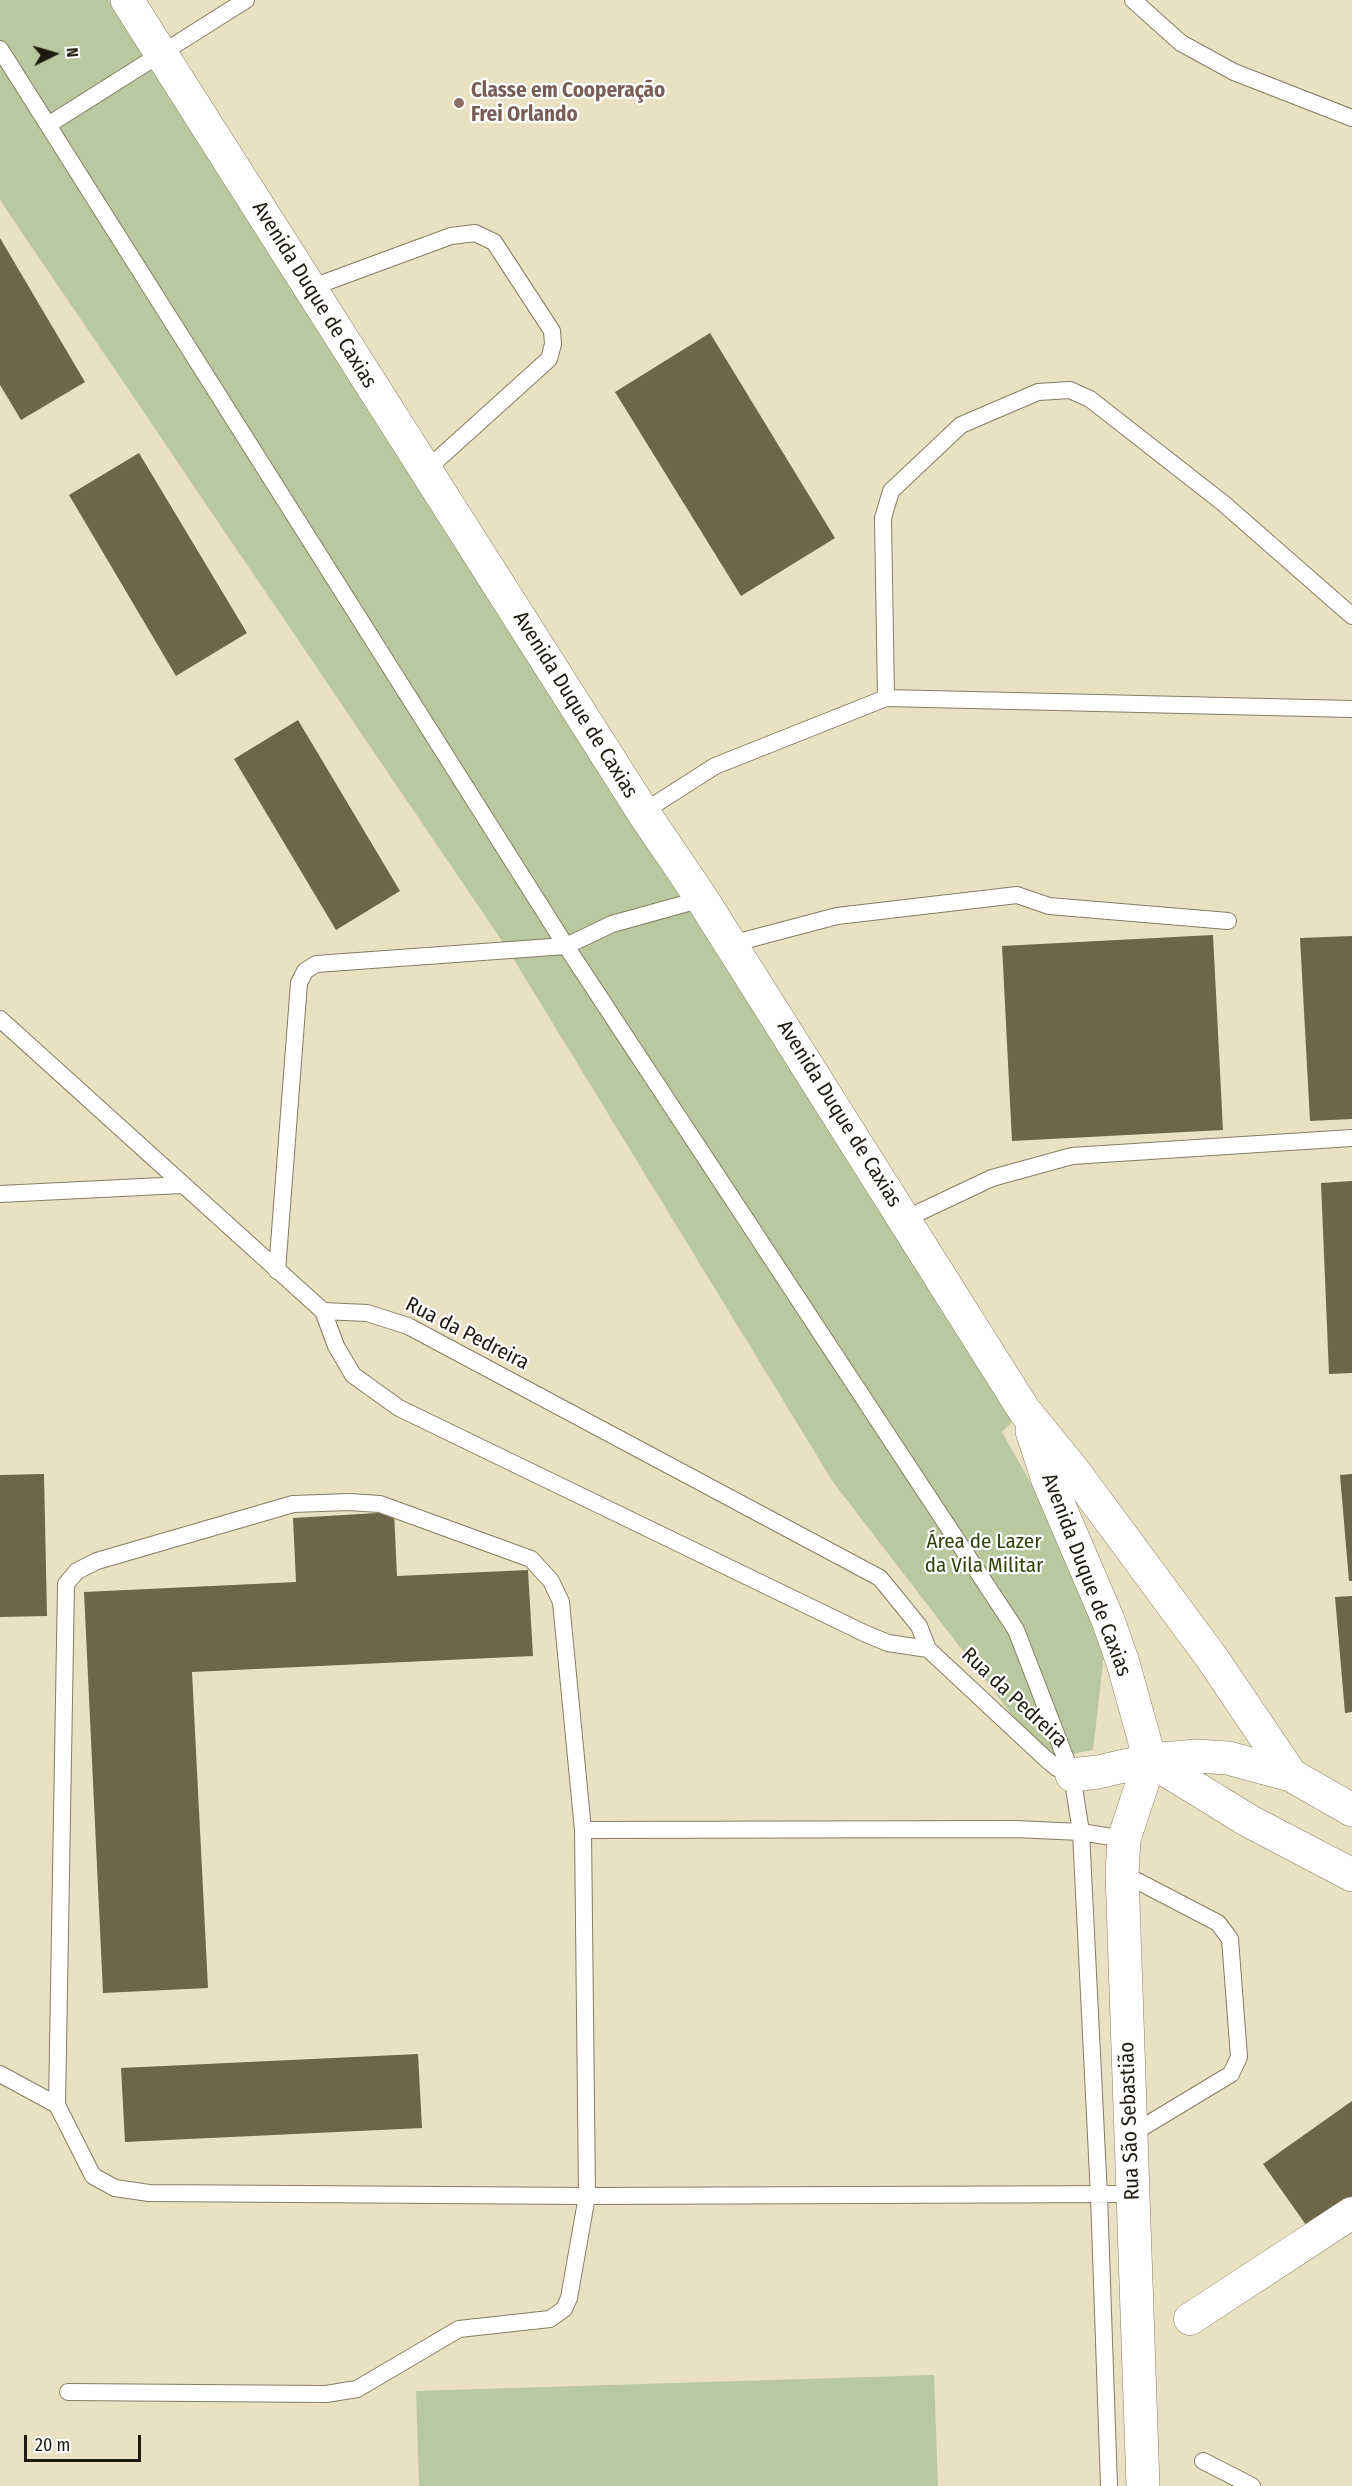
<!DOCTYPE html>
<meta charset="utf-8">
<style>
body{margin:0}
#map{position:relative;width:1352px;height:2486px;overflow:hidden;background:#eae1c2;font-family:"Fira Sans Condensed",sans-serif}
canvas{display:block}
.north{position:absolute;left:24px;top:24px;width:60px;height:60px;-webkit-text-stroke:4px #fff;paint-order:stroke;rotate:85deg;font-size:16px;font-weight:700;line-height:24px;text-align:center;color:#1e1a0f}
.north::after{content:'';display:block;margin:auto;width:21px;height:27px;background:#1e1a0f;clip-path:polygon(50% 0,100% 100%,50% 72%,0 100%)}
.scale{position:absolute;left:24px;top:2435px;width:117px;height:27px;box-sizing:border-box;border:3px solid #1e1a0f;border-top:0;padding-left:8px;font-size:18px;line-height:21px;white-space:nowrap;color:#1e1a0f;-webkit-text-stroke:4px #fff;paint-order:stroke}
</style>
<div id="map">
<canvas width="1352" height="2486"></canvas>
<div class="north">N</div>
<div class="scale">20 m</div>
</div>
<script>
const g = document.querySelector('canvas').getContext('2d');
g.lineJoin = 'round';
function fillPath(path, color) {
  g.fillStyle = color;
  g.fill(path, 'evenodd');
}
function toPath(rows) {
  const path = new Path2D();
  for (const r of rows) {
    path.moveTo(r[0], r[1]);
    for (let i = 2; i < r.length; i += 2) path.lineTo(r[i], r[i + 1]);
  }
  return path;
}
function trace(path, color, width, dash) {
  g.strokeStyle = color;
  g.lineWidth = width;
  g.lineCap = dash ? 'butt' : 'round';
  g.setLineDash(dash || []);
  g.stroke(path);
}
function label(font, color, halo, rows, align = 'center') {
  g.font = font + ' "Fira Sans Condensed",sans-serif';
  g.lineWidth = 4.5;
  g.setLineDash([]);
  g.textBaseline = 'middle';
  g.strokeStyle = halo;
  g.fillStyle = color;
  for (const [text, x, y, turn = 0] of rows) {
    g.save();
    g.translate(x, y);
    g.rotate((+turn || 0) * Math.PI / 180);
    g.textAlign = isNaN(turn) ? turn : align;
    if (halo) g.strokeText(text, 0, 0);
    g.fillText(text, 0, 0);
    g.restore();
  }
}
fillPath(toPath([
 [0,0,121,0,1024,1410,1002,1432,1108,1620,1093,1750,1046,1759,833,1482,508,950,0,200],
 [934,2375,938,2486,419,2486,416,2391]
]), '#b9c89e');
fillPath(toPath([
 [0,238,85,382,21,420,0,385],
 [710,333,835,538,741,596,615,392],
 [139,453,247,633,176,676,69,495],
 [298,720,400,891,336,930,234,759],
 [1213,935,1223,1130,1012,1141,1002,946],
 [1352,936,1352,1119,1310,1121,1300,938],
 [1352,1181,1352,1373,1329,1374,1321,1183],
 [44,1474,47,1616,0,1617,0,1475],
 [1352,1474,1352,1581,1349,1581,1340,1475],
 [394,1512,397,1576,528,1570,533,1656,192,1672,208,1988,103,1993,84,1592,296,1582,293,1518],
 [1352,1596,1352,1712,1345,1713,1335,1597],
 [418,2054,422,2128,125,2142,121,2068],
 [1352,2101,1352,2203,1311,2232,1263,2164]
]), '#6e664b');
const service = toPath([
 [1133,0,1181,43,1234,72,1352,118],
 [0,49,566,946,1016,1630,1072,1775,1081,1832,1099,2196,1109,2486],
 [48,125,246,0],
 [310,288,451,236,475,233,494,242,552,331,553,344,549,359,426,470],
 [886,698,883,518,891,491,961,425,1038,392,1070,390,1090,399,1223,503,1352,616],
 [643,812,715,766,886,698,1352,709],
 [731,944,837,916,1017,895,1049,906,1228,921],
 [0,1019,323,1311,336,1346,353,1375,399,1408,864,1633,888,1643,928,1649],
 [0,1194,182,1185],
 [905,1219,992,1178,1072,1156,1352,1138],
 [277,1271,299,983,305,971,316,964,566,946,612,924,702,899],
 [323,1311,367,1313,408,1326,880,1578,919,1626,928,1649,1046,1759,1057,1768,1072,1775],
 [1122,1873,1218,1923,1230,1939,1239,2057,1231,2074,1130,2135],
 [0,2074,57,2105,93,2176,115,2188,149,2193,587,2196,1132,2194],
 [57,2105,66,1584,77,1571,97,1561,293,1504,349,1502,380,1504,531,1559,551,1581,561,1602,583,1830],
 [68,2392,326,2394,357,2389,459,2329,550,2319,564,2309,569,2298,587,2196,583,1830,1015,1829,1081,1832,1124,1839],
 [1203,2461,1252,2486]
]);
const minor = toPath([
 [1190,2319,1352,2213]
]);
const primary = toPath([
 [127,0,643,812,702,899,1024,1410,1076,1474,1212,1658,1291,1775,1352,1810],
 [1032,1431,1048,1480,1108,1620,1123,1663,1150,1760,1249,1821,1352,1875],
 [1072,1775,1098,1772,1150,1760,1197,1756,1228,1758,1291,1775],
 [1143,2486,1122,1873,1124,1839,1150,1760]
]);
trace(service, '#867d62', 18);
trace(minor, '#867d62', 33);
trace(primary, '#867d62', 34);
trace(service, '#fff', 16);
trace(minor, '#fff', 32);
trace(primary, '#fff', 33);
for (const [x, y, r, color] of [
 [459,103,6,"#8d6e63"]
]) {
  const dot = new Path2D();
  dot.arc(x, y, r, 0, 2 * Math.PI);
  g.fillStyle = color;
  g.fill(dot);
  trace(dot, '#fff', 2);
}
label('bold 21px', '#785e54', '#fff', [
 ["Classe em Cooperação",471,91],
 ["Frei Orlando",471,115]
], 'left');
label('21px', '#1e1a0f', '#fff', [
 ["Avenida Duque de Caxias",314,295,58],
 ["Avenida Duque de Caxias",575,705,58],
 ["Avenida Duque de Caxias",839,1114,58],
 ["Rua da Pedreira",467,1334,27],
 ["Avenida Duque de Caxias",1086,1575,69],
 ["Rua da Pedreira",1014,1698,43],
 ["Rua São Sebastião",1130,2121,-92]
]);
label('21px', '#324107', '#fff', [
 ["Área de Lazer",984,1542],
 ["da Vila Militar",984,1566]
]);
</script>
